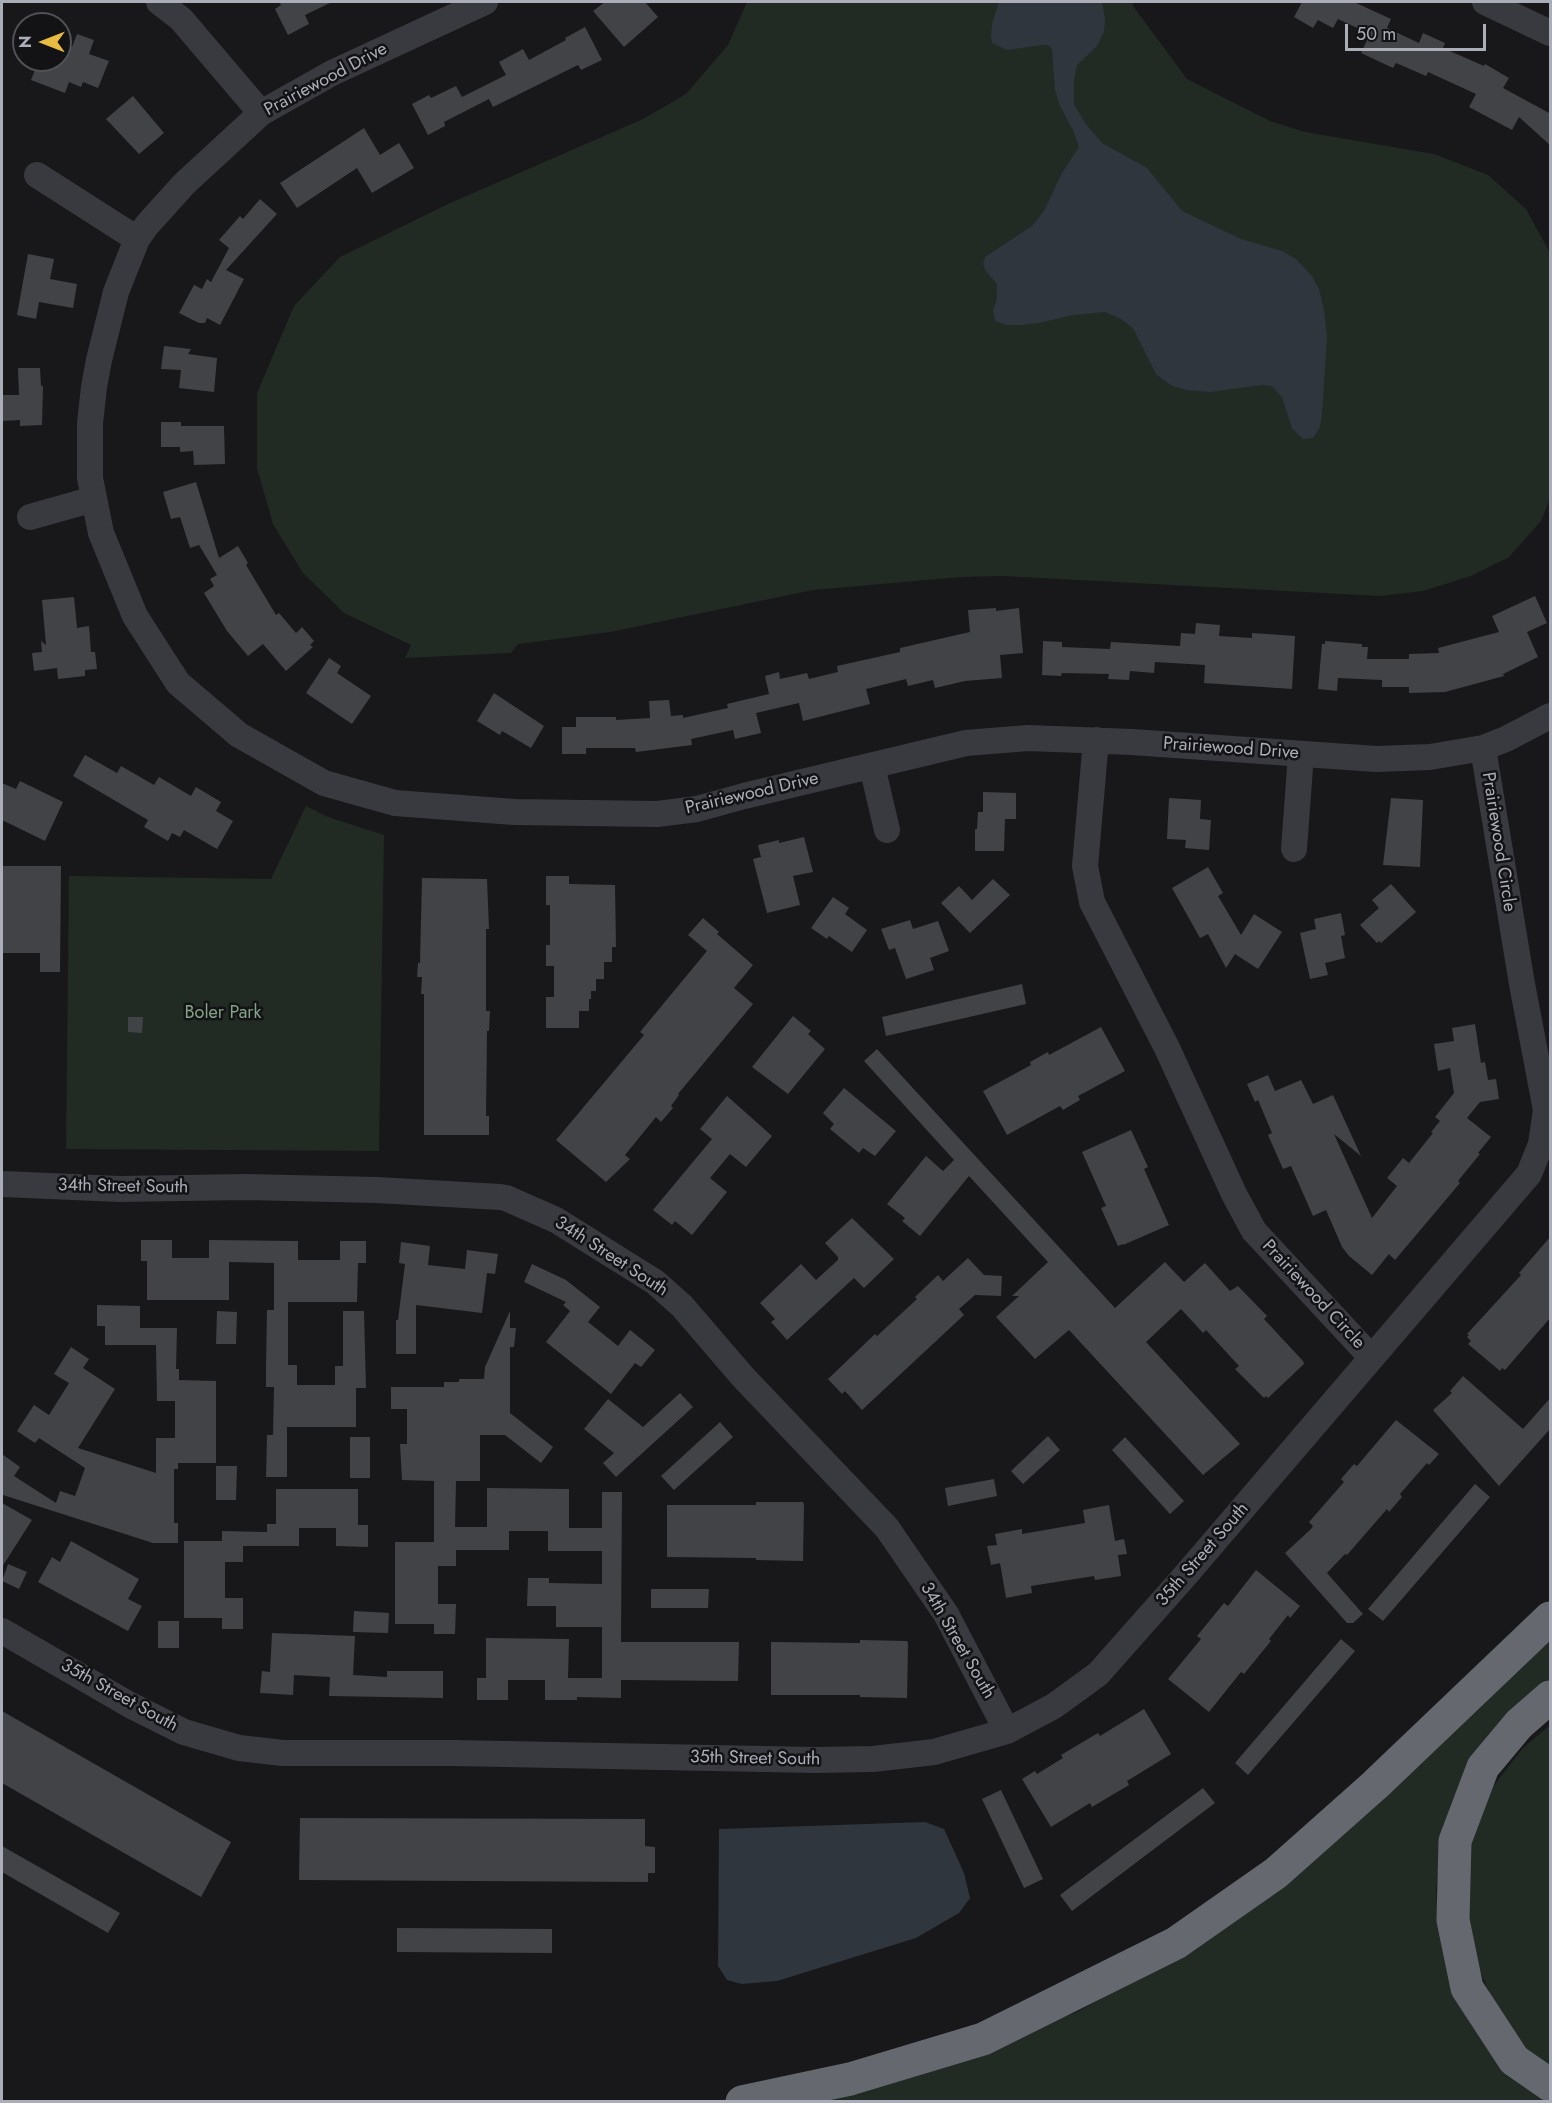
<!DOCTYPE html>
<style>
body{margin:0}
#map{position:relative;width:1552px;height:2103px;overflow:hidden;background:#18181a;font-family:Jost,sans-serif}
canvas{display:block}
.frame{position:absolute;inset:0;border:3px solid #abaeb9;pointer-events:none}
.north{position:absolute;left:12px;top:12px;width:60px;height:60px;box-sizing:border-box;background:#131315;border:2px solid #505157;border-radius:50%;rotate:270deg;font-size:16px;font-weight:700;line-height:24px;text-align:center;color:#abaeb9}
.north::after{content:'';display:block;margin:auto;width:21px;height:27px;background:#e9bb41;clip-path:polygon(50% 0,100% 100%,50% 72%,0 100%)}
.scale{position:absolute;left:1345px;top:24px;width:141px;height:27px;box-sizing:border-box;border:3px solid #abaeb9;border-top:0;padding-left:8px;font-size:18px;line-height:21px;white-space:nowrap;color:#abaeb9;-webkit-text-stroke:4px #131315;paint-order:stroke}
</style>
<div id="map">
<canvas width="1552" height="2103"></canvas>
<div class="frame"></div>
<div class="north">N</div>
<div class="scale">50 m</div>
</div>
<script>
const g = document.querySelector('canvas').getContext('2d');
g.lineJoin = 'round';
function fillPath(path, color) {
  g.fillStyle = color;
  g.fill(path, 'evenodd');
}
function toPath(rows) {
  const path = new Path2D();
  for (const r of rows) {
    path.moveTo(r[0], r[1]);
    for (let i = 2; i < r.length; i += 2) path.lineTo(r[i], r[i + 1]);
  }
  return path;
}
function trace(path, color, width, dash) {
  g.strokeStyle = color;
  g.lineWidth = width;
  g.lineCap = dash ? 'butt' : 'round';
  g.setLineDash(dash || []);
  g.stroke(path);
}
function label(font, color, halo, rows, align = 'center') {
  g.font = font + ' Jost,sans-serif';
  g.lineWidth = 5;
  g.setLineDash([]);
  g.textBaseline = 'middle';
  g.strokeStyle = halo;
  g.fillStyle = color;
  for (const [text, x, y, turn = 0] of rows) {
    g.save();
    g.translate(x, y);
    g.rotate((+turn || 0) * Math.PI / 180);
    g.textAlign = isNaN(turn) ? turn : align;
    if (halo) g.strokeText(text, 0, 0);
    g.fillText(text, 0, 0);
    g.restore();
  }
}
fillPath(toPath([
 [747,2,1133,2,1133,6,1187,79,1270,121,1305,132,1434,154,1488,175,1526,209,1550,253,1550,499,1541,521,1509,557,1471,576,1423,591,1380,596,1003,576,961,577,813,590,610,632,518,644,511,653,405,658,411,645,344,613,303,573,273,524,257,468,257,393,294,306,340,257,448,204,643,119,686,94,728,45],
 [306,806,328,817,384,835,379,1151,66,1149,69,876,271,879],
 [1550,1635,1550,1684,1440,1852,1436,1892,1439,1929,1528,2088,1549,2101,813,2102,984,2048,1079,2011,1183,1953],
 [1550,1725,1550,2072,1518,2042,1494,2003,1478,1967,1464,1916,1465,1868,1474,1827,1489,1792,1522,1749]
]), '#222a24');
fillPath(toPath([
 [999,2,1102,2,1105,19,1104,32,1097,46,1077,65,1074,80,1074,104,1085,123,1102,143,1147,168,1182,211,1241,239,1282,251,1296,259,1312,276,1319,289,1324,310,1327,337,1322,414,1320,427,1313,438,1303,439,1292,428,1282,397,1272,386,1262,385,1210,392,1186,390,1172,386,1156,374,1133,328,1121,319,1105,312,1073,315,1039,323,1022,325,1007,325,995,321,993,310,997,299,997,284,986,271,983,264,985,257,1032,226,1044,211,1062,173,1079,147,1073,130,1060,106,1055,90,1052,49,1048,45,1042,45,1007,50,992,43,991,36,992,24],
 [925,1822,944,1829,964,1873,970,1898,959,1913,916,1938,777,1981,742,1984,727,1980,718,1966,719,1829]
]), '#2f363e');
fillPath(toPath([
 [279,2,332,2,305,15,309,24,288,35,275,9,281,5],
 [605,2,645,2,658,17,624,47,593,11],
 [1302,2,1354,2,1391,19,1387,28,1419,43,1423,33,1445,43,1443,48,1484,66,1485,64,1509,78,1503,88,1551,114,1551,146,1519,117,1512,130,1469,107,1476,94,1428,72,1426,76,1396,63,1393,68,1361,53,1370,34,1338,19,1333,28,1318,20,1313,28,1294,17],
 [585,27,602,60,581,70,578,65,493,107,489,99,444,122,445,126,428,135,412,104,429,95,431,98,456,86,462,97,506,75,499,62,523,49,529,60,566,40,565,38],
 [77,34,94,40,89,54,109,61,98,88,83,82,81,87,69,82,65,93,31,80,39,60,60,60,60,43,72,47],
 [133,96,164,133,139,154,106,119],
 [364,128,380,155,399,143,414,168,372,193,357,168,297,208,280,183],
 [260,199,277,214,226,270,244,279,220,325,207,318,205,323,199,323,179,313,194,285,202,289,207,279,211,282,229,248,219,240,240,216,243,219],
 [28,254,54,259,50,279,77,284,73,308,39,302,36,319,17,315],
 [164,346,191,349,188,354,217,358,214,392,179,388,181,370,161,369],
 [18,368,40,368,41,386,43,386,42,425,20,426,20,420,2,421,2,395,19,395],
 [161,422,181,422,181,426,224,426,225,464,194,465,193,451,180,452,180,447,161,447],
 [196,482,219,558,238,546,248,563,246,565,276,615,279,613,296,633,302,627,314,641,310,645,313,647,286,671,263,644,248,656,227,631,204,593,214,586,210,579,217,575,199,545,190,548,180,517,171,519,163,492],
 [1535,596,1547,623,1527,632,1538,657,1503,674,1504,676,1445,692,1409,693,1409,687,1382,687,1382,680,1338,678,1337,691,1318,689,1322,644,1325,644,1325,641,1362,644,1362,647,1368,647,1367,659,1409,659,1409,654,1439,653,1438,648,1499,632,1492,616],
 [74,597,77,628,89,626,91,652,95,652,97,669,85,670,85,676,58,679,57,668,34,671,32,653,42,652,41,641,46,645,42,600],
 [996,608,996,611,1019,608,1023,653,1000,655,1002,678,965,681,935,688,933,680,908,686,906,679,866,689,870,704,803,721,799,703,756,713,761,733,735,739,733,730,691,739,692,745,636,752,635,748,586,748,586,754,562,754,562,727,576,727,576,717,616,717,616,720,650,718,649,701,669,700,671,716,683,715,683,718,728,708,727,704,769,694,765,676,779,672,780,679,807,673,809,679,838,672,837,666,900,652,900,648,970,632,968,610],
 [1196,623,1220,625,1219,636,1252,638,1252,633,1295,636,1292,689,1204,683,1205,665,1155,662,1154,673,1130,671,1129,680,1108,679,1109,674,1062,673,1061,676,1042,675,1043,641,1062,642,1062,647,1110,649,1111,642,1180,646,1181,633,1195,634],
 [329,658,341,666,337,673,371,696,352,724,306,693],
 [494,693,544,726,531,748,502,731,500,735,477,721],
 [85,755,117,773,121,766,154,785,159,777,191,796,196,787,221,802,216,811,233,821,217,849,184,830,180,837,172,833,168,841,144,827,148,820,73,776],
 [20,781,63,802,45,841,2,820,2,783,16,789],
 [983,792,1016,793,1016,819,1005,819,1004,851,975,851,975,829,977,829,978,812,983,812],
 [1169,798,1201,800,1200,819,1211,820,1209,850,1185,848,1186,840,1167,839],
 [1391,798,1423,800,1420,867,1383,865],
 [804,837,813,872,793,876,800,905,767,913,753,859,761,857,758,845,779,840,779,843],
 [2,866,61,866,60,972,40,972,40,953,2,953],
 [1208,867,1223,893,1218,896,1241,935,1254,914,1282,932,1258,969,1235,954,1226,968,1208,934,1200,938,1172,888],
 [546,876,569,876,569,884,615,885,616,947,612,947,612,962,604,962,604,979,596,979,596,991,591,991,591,999,589,999,589,1011,579,1011,579,1028,546,1028,546,997,554,997,554,966,546,966,546,945,550,945,550,905,546,905],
 [422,878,487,879,489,929,486,929,486,1011,490,1011,489,1031,487,1031,486,1116,489,1116,489,1135,424,1135,424,994,421,994,422,977,417,977,418,963,420,963],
 [993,879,1010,895,970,933,941,903,959,886,972,900],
 [1391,884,1416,912,1381,943,1379,941,1377,943,1360,925,1379,908,1372,900],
 [833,897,849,908,845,914,867,930,852,952,829,936,827,939,811,928],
 [1341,913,1345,935,1341,936,1345,958,1325,963,1328,975,1310,979,1300,933,1316,929,1314,919],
 [703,918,719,932,717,934,753,965,734,988,753,1004,678,1094,679,1095,671,1106,673,1108,661,1122,656,1117,625,1155,630,1159,606,1182,556,1140,644,1035,640,1032,707,951,688,935],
 [910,920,913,929,938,921,949,951,930,958,934,970,906,979,895,948,889,950,881,929],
 [1022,984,1026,1004,886,1036,882,1017],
 [793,1016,811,1031,808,1034,825,1049,788,1094,752,1067],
 [128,1017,143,1017,142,1033,128,1032],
 [1475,1024,1481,1063,1485,1062,1488,1080,1496,1079,1499,1099,1480,1102,1467,1118,1491,1137,1478,1153,1480,1154,1458,1181,1460,1183,1395,1260,1389,1254,1372,1275,1349,1256,1342,1247,1326,1210,1313,1216,1291,1166,1283,1169,1268,1135,1272,1133,1258,1100,1255,1102,1247,1084,1268,1075,1275,1091,1301,1080,1313,1104,1333,1095,1361,1156,1334,1134,1372,1218,1397,1186,1387,1178,1403,1158,1409,1163,1433,1133,1431,1132,1440,1121,1435,1117,1454,1093,1450,1068,1438,1071,1434,1044,1454,1041,1452,1028],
 [1101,1027,1125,1071,1078,1096,1080,1100,1063,1110,1060,1106,1007,1135,983,1091,1031,1065,1030,1062,1048,1052,1049,1055],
 [877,1049,1115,1308,1165,1262,1184,1282,1205,1263,1230,1291,1238,1286,1267,1316,1264,1319,1303,1361,1304,1364,1268,1398,1266,1396,1264,1398,1235,1369,1239,1366,1206,1330,1203,1333,1181,1309,1146,1342,1240,1444,1203,1475,1069,1330,1035,1359,996,1317,1019,1296,1012,1296,1048,1262,969,1176,920,1236,902,1221,905,1218,887,1204,926,1156,943,1171,954,1160,864,1061],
 [844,1088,896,1131,875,1156,863,1148,859,1153,830,1129,834,1124,823,1113],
 [727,1096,772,1136,746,1167,730,1154,710,1178,727,1192,692,1235,675,1221,672,1225,653,1210,712,1139,700,1129],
 [1131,1130,1148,1167,1144,1169,1169,1225,1123,1245,1123,1244,1118,1246,1101,1208,1106,1206,1082,1152],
 [852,1218,894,1259,864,1288,854,1278,787,1340,771,1322,775,1319,760,1303,801,1264,816,1280,838,1260,838,1257,825,1243],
 [1551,1236,1551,1317,1505,1370,1502,1368,1500,1371,1468,1344,1471,1341,1467,1337,1469,1335,1467,1334,1521,1275,1519,1273],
 [141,1240,172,1240,172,1258,209,1258,209,1240,298,1241,298,1260,340,1260,340,1241,366,1241,366,1263,358,1263,357,1302,288,1302,288,1365,297,1365,297,1385,335,1385,335,1366,343,1366,343,1311,364,1311,366,1388,356,1388,356,1427,287,1427,287,1477,266,1477,267,1435,273,1435,274,1387,266,1387,266,1365,267,1310,274,1310,274,1263,229,1262,229,1300,147,1300,147,1261,141,1261],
 [401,1242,430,1246,428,1265,465,1269,467,1250,498,1254,495,1274,487,1273,482,1313,416,1305,416,1354,396,1354,396,1320,398,1320,405,1264,399,1263],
 [968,1258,984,1275,1002,1276,1001,1296,975,1295,959,1309,964,1315,862,1410,845,1391,842,1394,828,1379,875,1334,877,1336,917,1299,915,1297,938,1275,943,1281],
 [532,1264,566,1280,600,1307,588,1322,618,1346,630,1330,655,1350,641,1367,635,1363,611,1394,546,1342,570,1311,563,1305,566,1302,524,1282],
 [97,1305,140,1306,140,1328,177,1328,176,1369,179,1369,179,1380,216,1381,216,1463,178,1463,178,1469,174,1469,174,1523,178,1523,178,1543,153,1543,3,1495,2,1497,2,1454,20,1467,14,1476,56,1503,60,1491,75,1496,85,1468,39,1438,35,1443,17,1431,34,1405,49,1415,69,1383,54,1374,71,1347,89,1359,83,1368,115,1389,78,1448,156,1473,156,1438,175,1438,175,1401,157,1401,156,1345,105,1345,105,1326,97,1326],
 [217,1311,237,1312,236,1344,216,1344],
 [510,1311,510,1328,516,1328,514,1347,510,1347,510,1413,553,1447,541,1463,505,1435,480,1435,480,1481,456,1481,455,1527,487,1527,487,1488,569,1489,569,1528,602,1528,602,1492,622,1492,621,1642,739,1642,738,1681,621,1680,621,1698,577,1697,577,1700,545,1700,545,1680,508,1680,508,1700,477,1700,477,1678,486,1678,486,1638,569,1639,568,1678,602,1678,602,1627,556,1627,556,1606,527,1606,528,1578,549,1578,549,1583,602,1584,602,1551,548,1551,548,1531,509,1531,509,1550,456,1550,456,1566,438,1566,438,1604,456,1604,455,1634,434,1634,434,1624,395,1624,395,1542,434,1542,434,1481,402,1480,400,1444,407,1444,407,1409,391,1409,391,1387,444,1387,444,1382,459,1382,459,1379,484,1379,485,1367],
 [1463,1376,1523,1429,1551,1397,1551,1428,1499,1486,1433,1410,1452,1393,1450,1391],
 [680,1393,693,1407,616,1477,603,1463,614,1453,584,1429,608,1399,643,1427],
 [1396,1420,1439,1454,1429,1465,1427,1463,1400,1494,1402,1497,1389,1512,1387,1509,1347,1555,1345,1554,1327,1573,1363,1614,1353,1623,1347,1623,1285,1553,1311,1529,1313,1526,1309,1522,1344,1482,1341,1479,1354,1464,1357,1466],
 [720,1422,733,1437,674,1490,661,1476],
 [1048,1436,1060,1450,1023,1484,1011,1471],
 [350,1437,370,1437,370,1478,350,1478],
 [1125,1437,1184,1501,1170,1514,1112,1450],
 [216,1466,237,1466,236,1500,216,1500],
 [994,1479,997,1496,948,1506,945,1488],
 [1475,1484,1490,1497,1383,1621,1368,1609],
 [276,1489,358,1489,358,1525,368,1525,368,1547,336,1546,336,1528,299,1528,299,1546,243,1546,243,1562,225,1562,225,1598,243,1598,243,1629,222,1629,222,1618,184,1618,184,1541,222,1541,222,1531,267,1532,267,1524,276,1524],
 [756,1502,803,1502,804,1505,803,1561,756,1560,756,1558,667,1557,667,1505,756,1505],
 [2,1503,32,1520,2,1567],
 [1109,1505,1115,1541,1124,1539,1127,1554,1118,1555,1121,1576,1095,1580,1094,1576,1031,1586,1032,1593,1006,1598,1000,1563,991,1565,987,1546,997,1545,995,1534,1022,1529,1022,1534,1085,1523,1083,1510],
 [71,1541,139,1579,128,1599,142,1606,128,1631,38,1582,52,1557,60,1562],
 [8,1564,27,1572,19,1589,2,1581],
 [1256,1570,1300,1606,1290,1618,1288,1615,1269,1639,1271,1641,1244,1674,1241,1672,1209,1712,1168,1679,1201,1639,1197,1636,1224,1603,1228,1606],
 [651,1589,709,1589,708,1608,651,1608],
 [354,1611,389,1613,388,1633,353,1632],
 [158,1621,179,1621,179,1648,158,1648],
 [272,1633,355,1636,353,1675,387,1677,387,1671,443,1671,443,1698,329,1696,330,1677,294,1675,293,1695,260,1693,262,1671,270,1672],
 [1341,1639,1355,1651,1248,1775,1235,1763],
 [860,1640,907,1641,908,1643,907,1698,860,1697,860,1695,771,1695,771,1642,860,1643],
 [1144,1709,1171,1754,1127,1781,1129,1785,1092,1807,1090,1803,1051,1827,1022,1779,1035,1771,1037,1774,1063,1758,1061,1755,1098,1733,1100,1736],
 [2,1711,231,1842,201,1897,2,1783],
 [1203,1788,1215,1803,1072,1911,1060,1895],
 [1001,1790,1043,1879,1024,1888,982,1799],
 [300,1818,645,1819,645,1846,655,1847,655,1873,648,1873,648,1882,299,1880],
 [2,1846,120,1913,108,1933,2,1872],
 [397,1928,552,1929,552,1953,397,1952]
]), '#424347');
trace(toPath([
 [159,2,181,19,261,113],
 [485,2,332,73,261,113,184,184,147,225,137,239,116,292,99,360,94,387,90,423,90,478,101,533,135,616,178,683,239,735,324,783,395,803,514,812,657,814,697,809,744,796,966,743,1028,738,1132,742,1376,759,1430,757,1483,748,1506,739,1550,716],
 [1485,2,1550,33],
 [37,175,137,239],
 [30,517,94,499],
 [1096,740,1085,866,1092,902,1167,1048,1234,1194,1254,1231,1371,1357],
 [872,766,887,830],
 [1294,849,1301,754],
 [2,1184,120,1189,246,1187,377,1190,500,1197,506,1198,556,1220,655,1282,682,1306,743,1377,887,1528,946,1614,1007,1731],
 [2,1631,130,1705,184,1732,239,1748,283,1753,453,1753,815,1760,873,1759,934,1752,1007,1731,1054,1706,1098,1674,1184,1577,1529,1174,1541,1144,1546,1110,1522,984,1483,748]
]), '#393a3f', 26);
trace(toPath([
 [1550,1697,1519,1724,1483,1767,1455,1841,1453,1920,1467,1988,1514,2060,1550,2085],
 [742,2102,850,2079,983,2039,1176,1943,1276,1873,1375,1785,1550,1618]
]), '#666870', 33);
label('18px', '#abaeb9', '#131315', [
 ["Prairiewood Drive",326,80,-28],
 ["Prairiewood Drive",1231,749,4],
 ["Prairiewood Drive",752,794,-13],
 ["Prairiewood Circle",1498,842,81],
 ["34th Street South",123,1187,1],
 ["34th Street South",611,1257,33],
 ["Prairiewood Circle",1313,1295,47],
 ["35th Street South",1203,1555,-49],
 ["34th Street South",957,1641,60],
 ["35th Street South",119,1696,29],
 ["35th Street South",755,1759,1]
]);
label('18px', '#83a387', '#131315', [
 ["Boler Park",223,1014]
]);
</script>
